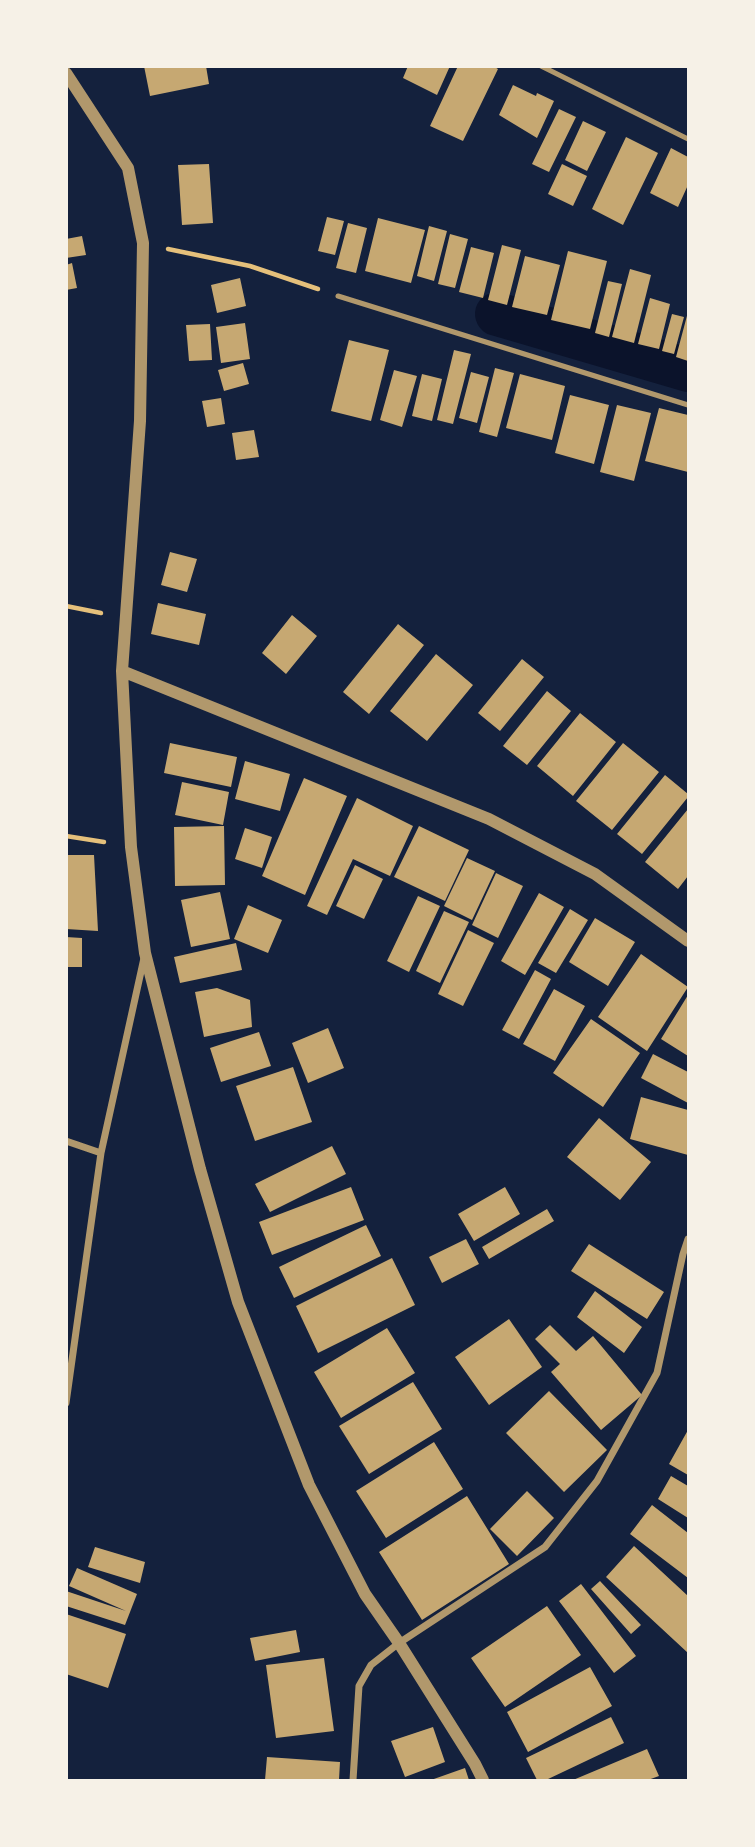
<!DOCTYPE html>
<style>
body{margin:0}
#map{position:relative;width:755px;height:1847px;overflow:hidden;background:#14213d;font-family:"Alegreya Sans",sans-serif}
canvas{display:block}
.frame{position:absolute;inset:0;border:68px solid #f6f1e7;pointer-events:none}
</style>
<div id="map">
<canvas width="755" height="1847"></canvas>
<div class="frame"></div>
</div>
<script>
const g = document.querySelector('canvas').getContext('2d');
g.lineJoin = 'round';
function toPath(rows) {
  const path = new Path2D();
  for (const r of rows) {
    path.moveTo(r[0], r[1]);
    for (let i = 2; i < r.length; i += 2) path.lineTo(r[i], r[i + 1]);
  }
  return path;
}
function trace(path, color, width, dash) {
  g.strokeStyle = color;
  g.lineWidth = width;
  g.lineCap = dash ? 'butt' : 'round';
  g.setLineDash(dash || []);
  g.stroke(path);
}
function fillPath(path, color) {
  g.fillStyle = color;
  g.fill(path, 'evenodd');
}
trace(toPath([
 [497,314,688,370]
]), '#0b132b', 44);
fillPath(toPath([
 [144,66,206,66,209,84,150,96],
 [408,66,450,66,437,95,403,78],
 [458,66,493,66,498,69,463,141,430,126],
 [513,85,536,96,537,93,554,101,537,138,499,115],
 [559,109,576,117,549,172,532,164],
 [583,121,606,132,587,171,565,160],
 [626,137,658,153,623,225,592,209],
 [671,148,688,157,688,185,678,207,650,193],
 [209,164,213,223,182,225,178,165],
 [562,164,587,176,573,206,548,194],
 [327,217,344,221,335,255,318,251],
 [378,218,425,230,411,283,365,271],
 [348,223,367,228,356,273,336,268],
 [429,226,447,231,434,281,417,276],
 [450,234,468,239,455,288,438,284],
 [82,236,86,255,66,258,66,239],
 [502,245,521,250,507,305,488,300],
 [471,247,494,253,483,298,459,292],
 [568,251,607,261,590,329,551,320],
 [525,256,560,265,547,315,512,307],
 [72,263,77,288,66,290,66,265],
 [630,269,651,275,634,343,612,337],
 [240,278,246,306,217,313,211,285],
 [608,281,622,284,609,337,595,333],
 [650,298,670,304,659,349,638,344],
 [688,312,688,361,676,357],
 [672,314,684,317,674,354,662,351],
 [245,323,250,359,221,363,216,327],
 [210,324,212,360,189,361,186,325],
 [349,340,389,350,371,421,331,411],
 [454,350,471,354,453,424,437,420],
 [243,363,249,384,224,391,218,370],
 [495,368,514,373,497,437,479,432],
 [394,370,417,376,402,427,380,420],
 [471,372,489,377,477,423,459,418],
 [422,374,442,379,432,421,412,416],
 [520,374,565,386,552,440,506,428],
 [570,395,609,405,594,464,555,453],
 [221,398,225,424,207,427,202,401],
 [617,405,651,413,634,481,600,472],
 [659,408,688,415,688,472,645,461],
 [254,430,259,457,236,460,232,433],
 [170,552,197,559,187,592,161,585],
 [158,603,206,614,199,645,151,634],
 [292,615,317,636,286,674,262,653],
 [398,624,424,645,369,714,343,692],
 [436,654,473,685,427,741,390,711],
 [522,659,544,677,500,731,478,713],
 [547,691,571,711,527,765,503,746],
 [580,713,616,742,573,796,537,766],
 [170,743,237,757,231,787,164,773],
 [623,743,659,772,612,830,576,801],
 [245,761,290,774,280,811,235,799],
 [665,775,688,794,688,797,642,854,617,834],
 [304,778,347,796,305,895,262,876],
 [182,782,229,792,223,825,175,815],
 [357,798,413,826,390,876,353,859,327,915,307,906],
 [688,809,688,876,678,889,645,862],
 [224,826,225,885,175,886,174,827],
 [419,826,469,850,445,901,394,877],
 [245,828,272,837,262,868,235,859],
 [66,855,94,855,98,931,66,929],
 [467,858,495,871,472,920,444,906],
 [355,865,383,879,364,919,336,906],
 [496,873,523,886,498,938,472,925],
 [220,892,230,939,191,947,181,900],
 [539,893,564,907,525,975,501,961],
 [418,896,440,906,409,972,387,961],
 [248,905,282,920,268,953,234,939],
 [570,909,588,920,556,973,538,963],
 [444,911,469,922,440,983,416,971],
 [595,918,635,942,608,986,569,962],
 [468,930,494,943,463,1006,438,994],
 [66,937,82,938,82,967,66,967],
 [236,943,242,970,180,983,174,957],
 [641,954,688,987,647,1051,598,1017],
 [535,970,551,979,519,1039,502,1030],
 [217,988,250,1000,252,1027,204,1037,195,992],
 [554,989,585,1006,555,1061,523,1044],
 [688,995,688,1056,661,1039],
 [591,1019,640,1053,603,1107,553,1073],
 [328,1028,344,1068,308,1083,292,1043],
 [259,1032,271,1066,221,1082,210,1048],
 [653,1054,688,1072,688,1103,641,1078],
 [293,1067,312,1122,255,1141,236,1086],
 [641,1097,688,1110,688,1155,630,1139],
 [599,1118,651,1162,620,1200,567,1157],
 [332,1146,346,1174,270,1212,255,1184],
 [351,1187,364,1220,272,1255,259,1222],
 [505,1187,520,1214,474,1241,458,1214],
 [547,1209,554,1221,489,1259,482,1247],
 [366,1225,381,1256,294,1298,279,1267],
 [466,1239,479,1264,442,1283,429,1257],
 [589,1244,664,1292,647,1319,571,1271],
 [392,1258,415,1305,318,1353,296,1306],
 [595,1291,642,1327,624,1353,577,1317],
 [509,1319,542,1367,489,1405,455,1357],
 [550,1325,576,1351,593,1336,642,1395,601,1430,551,1372,560,1364,535,1339],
 [387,1328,415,1373,341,1418,314,1372],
 [413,1382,442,1429,369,1474,339,1426],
 [549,1391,607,1450,564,1492,506,1433],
 [688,1430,688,1475,669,1464],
 [434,1442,463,1489,386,1538,356,1491],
 [671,1476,688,1486,688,1518,658,1499],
 [527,1491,554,1518,517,1556,490,1529],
 [467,1496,509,1564,422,1620,379,1552],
 [652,1505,688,1533,688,1578,630,1534],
 [634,1546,688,1596,688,1653,606,1577],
 [95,1547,145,1562,140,1583,88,1567],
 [77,1568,137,1594,125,1625,66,1606,66,1591,126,1611,69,1586],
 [600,1581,641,1625,631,1634,591,1589],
 [581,1584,636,1656,614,1673,559,1601],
 [547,1606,581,1655,505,1707,471,1658],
 [66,1614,126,1634,108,1688,66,1674],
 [296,1630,300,1652,255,1661,250,1638],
 [324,1658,334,1731,276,1738,266,1665],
 [590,1667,612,1706,528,1752,507,1712],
 [611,1717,624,1743,546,1780,537,1780,526,1758],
 [433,1727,445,1762,405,1777,391,1741],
 [647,1749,659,1776,648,1780,573,1780],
 [267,1757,340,1762,339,1780,265,1780],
 [465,1768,469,1780,431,1780]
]), '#c6a872');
trace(toPath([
 [168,249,250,266,318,289],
 [66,606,101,613],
 [66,836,104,842]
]), '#e5c07b', 4.5);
trace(toPath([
 [541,66,688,139],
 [338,296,688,405]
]), '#b1986c', 5);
trace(toPath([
 [66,1141,101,1153],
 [66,1403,101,1153,144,958],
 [353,1780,359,1686,371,1665,399,1643,545,1547,597,1481,657,1373,683,1254,688,1239]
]), '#b1986c', 7);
trace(toPath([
 [66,73,128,168,143,243,140,421,122,671,131,847,145,953,200,1169,238,1302,309,1485,365,1594,399,1643,475,1764,483,1780],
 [122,671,489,819,595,874,688,941]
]), '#b1986c', 12);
</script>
